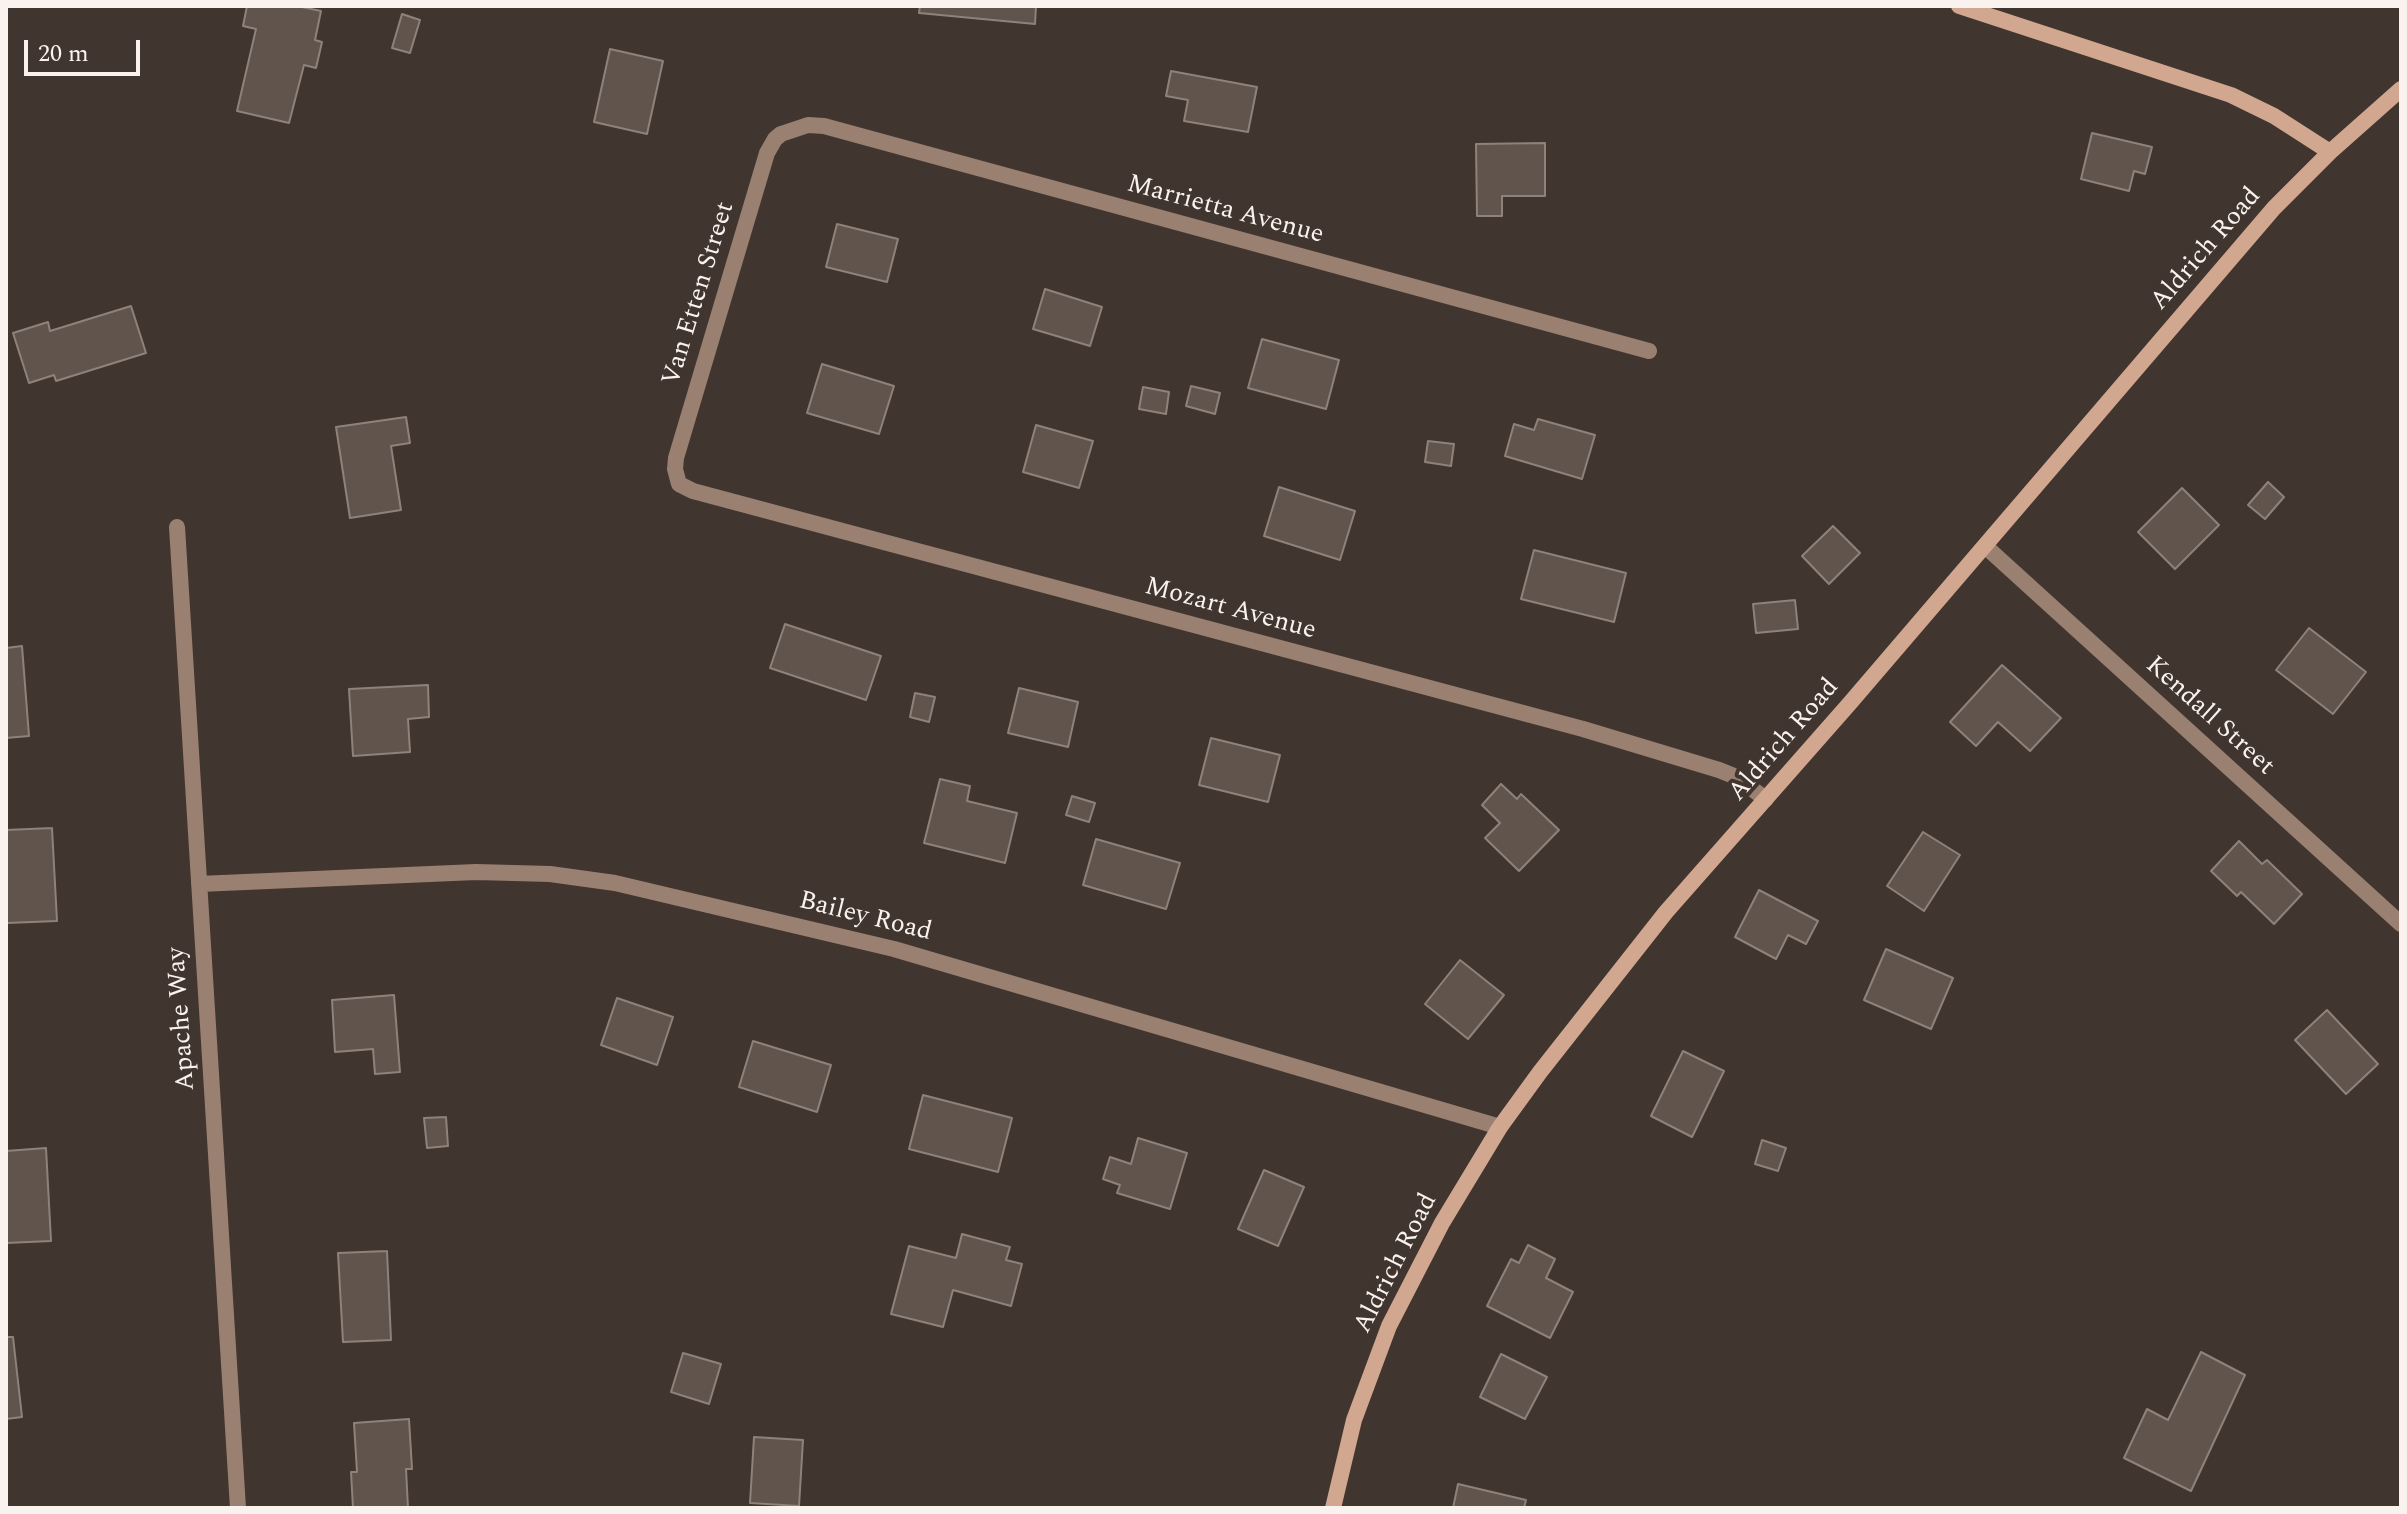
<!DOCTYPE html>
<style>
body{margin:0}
#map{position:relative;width:2407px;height:1514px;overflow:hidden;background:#41352f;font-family:Spectral,serif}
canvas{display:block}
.frame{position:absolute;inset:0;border:8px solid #f9f2ee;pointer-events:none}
.scale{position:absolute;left:24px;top:40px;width:116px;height:36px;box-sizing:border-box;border:4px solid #f9f2ee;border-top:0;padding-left:10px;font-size:24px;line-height:28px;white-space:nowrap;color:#f9f2ee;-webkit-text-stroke:6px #41352f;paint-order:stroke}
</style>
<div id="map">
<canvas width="2407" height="1514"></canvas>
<div class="frame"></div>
<div class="scale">20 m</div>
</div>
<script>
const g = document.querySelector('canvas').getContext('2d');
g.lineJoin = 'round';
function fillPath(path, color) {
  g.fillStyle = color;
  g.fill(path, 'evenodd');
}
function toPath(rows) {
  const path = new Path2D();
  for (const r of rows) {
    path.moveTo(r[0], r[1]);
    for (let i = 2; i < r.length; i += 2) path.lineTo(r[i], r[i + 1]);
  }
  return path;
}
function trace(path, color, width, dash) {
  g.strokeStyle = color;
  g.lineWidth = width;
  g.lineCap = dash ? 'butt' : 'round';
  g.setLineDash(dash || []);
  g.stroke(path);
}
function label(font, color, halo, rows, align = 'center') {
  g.font = font + ' Spectral,serif';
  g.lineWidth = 8;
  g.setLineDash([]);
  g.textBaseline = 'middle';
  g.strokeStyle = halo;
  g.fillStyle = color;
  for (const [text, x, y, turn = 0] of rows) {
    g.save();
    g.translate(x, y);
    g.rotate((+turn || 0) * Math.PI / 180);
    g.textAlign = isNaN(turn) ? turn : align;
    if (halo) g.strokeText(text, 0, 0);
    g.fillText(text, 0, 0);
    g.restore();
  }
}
const building = toPath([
 [247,6,297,6,321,11,315,40,322,42,316,68,304,65,289,123,237,111,256,29,243,26,247,6],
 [920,6,1036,6,1035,24,919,13,920,6],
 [402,14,420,20,410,53,392,48,402,14],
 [610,49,663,61,647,134,594,122,610,49],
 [1171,71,1257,87,1248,132,1184,121,1188,100,1166,96,1171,71],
 [2092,133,2152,147,2145,174,2134,171,2129,191,2081,179,2092,133],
 [1545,143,1545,196,1502,196,1502,216,1477,216,1476,144,1545,143],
 [837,224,898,239,887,282,826,267,837,224],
 [1045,289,1102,307,1090,346,1033,329,1045,289],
 [131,306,146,353,56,381,54,375,29,383,13,333,48,322,50,331,131,306],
 [1262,339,1339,360,1326,409,1248,388,1262,339],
 [822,364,894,386,879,434,807,413,822,364],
 [1191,386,1220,393,1215,414,1186,406,1191,386],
 [1143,387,1169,392,1166,414,1139,409,1143,387],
 [406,417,410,443,391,446,401,510,350,518,336,427,406,417],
 [1538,419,1595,435,1582,479,1505,456,1514,424,1534,430,1538,419],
 [1036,425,1093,441,1079,488,1023,472,1036,425],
 [1428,441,1454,444,1451,466,1425,462,1428,441],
 [2268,482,2284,497,2265,519,2248,505,2268,482],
 [1279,487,1355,511,1340,560,1264,536,1279,487],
 [2182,488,2219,525,2175,569,2138,532,2182,488],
 [1833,526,1860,553,1829,584,1802,556,1833,526],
 [1534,550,1626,573,1614,622,1521,599,1534,550],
 [1795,600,1798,629,1756,633,1753,604,1795,600],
 [785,624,881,656,866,700,770,668,785,624],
 [2309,628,2366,672,2333,714,2276,670,2309,628],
 [22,646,29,736,6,738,6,648,22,646],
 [2002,665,2061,718,2030,751,1998,722,1976,746,1950,722,2002,665],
 [428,685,429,717,408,719,410,752,353,756,349,689,428,685],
 [1019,688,1078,702,1068,747,1008,733,1019,688],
 [915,693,935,697,929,722,910,717,915,693],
 [1211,738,1280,755,1268,802,1199,785,1211,738],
 [940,779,970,786,967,801,1017,813,1005,863,924,843,940,779],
 [1501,784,1517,799,1521,794,1559,830,1519,871,1485,838,1500,823,1482,805,1501,784],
 [1072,796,1095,803,1089,822,1066,815,1072,796],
 [52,828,57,921,7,923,6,830,52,828],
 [1923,832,1960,855,1924,911,1887,886,1923,832],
 [1096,839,1180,863,1166,909,1083,885,1096,839],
 [2239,841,2262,864,2267,860,2302,894,2274,924,2241,892,2237,896,2211,871,2239,841],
 [1759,890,1818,921,1806,944,1788,935,1776,959,1735,937,1759,890],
 [1886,949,1953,978,1931,1029,1864,1000,1886,949],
 [1460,960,1504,995,1468,1039,1425,1004,1460,960],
 [394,995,400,1072,375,1074,373,1049,335,1052,332,1000,394,995],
 [617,998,673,1017,657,1065,601,1045,617,998],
 [2327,1010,2378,1064,2346,1094,2295,1040,2327,1010],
 [753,1041,831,1065,817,1112,739,1087,753,1041],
 [1683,1051,1724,1071,1692,1137,1651,1116,1683,1051],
 [923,1095,1012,1118,998,1172,909,1149,923,1095],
 [446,1117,448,1146,427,1148,424,1118,446,1117],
 [1138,1138,1187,1153,1170,1209,1117,1193,1120,1185,1103,1179,1110,1157,1131,1164,1138,1138],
 [1762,1140,1786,1148,1778,1171,1755,1164,1762,1140],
 [46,1148,51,1241,6,1243,6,1151,46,1148],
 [1264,1170,1304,1187,1278,1246,1238,1229,1264,1170],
 [962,1234,1010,1247,1006,1260,1022,1264,1011,1306,953,1290,943,1327,891,1314,909,1246,956,1258,962,1234],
 [1528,1245,1555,1259,1546,1278,1573,1292,1550,1338,1487,1306,1511,1259,1519,1263,1528,1245],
 [387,1251,391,1340,343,1342,338,1253,387,1251],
 [6,1337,13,1337,22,1417,6,1419,6,1337],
 [2201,1352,2245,1375,2191,1491,2124,1458,2147,1409,2168,1420,2201,1352],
 [683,1353,721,1364,709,1404,671,1392,683,1353],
 [1501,1354,1547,1377,1525,1419,1480,1397,1501,1354],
 [409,1419,412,1469,406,1469,408,1508,353,1508,351,1472,357,1472,354,1423,409,1419],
 [754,1437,803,1440,799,1506,750,1503,754,1437],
 [1458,1484,1526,1500,1524,1508,1453,1508,1458,1484]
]);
fillPath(building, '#60544d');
trace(building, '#8f827a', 2);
trace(toPath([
 [1649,351,824,126,808,125,781,134,775,139,767,153,676,458,675,469,679,484,693,491,1583,729,1719,770,1734,776,1766,799],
 [177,527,238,1508],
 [1985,546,2401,924],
 [199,884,476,872,550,874,615,883,894,949,1500,1127]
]), '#9a8071', 16);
trace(toPath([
 [1959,6,2231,95,2274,116,2330,152],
 [1333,1508,1354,1420,1389,1326,1442,1223,1500,1127,1540,1072,1666,912,1850,703,2274,208,2330,152,2401,89]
]), '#d2a790', 16);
label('26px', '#f9f2ee', '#41352f', [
 ["Marrietta Avenue",1225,211,15],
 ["Aldrich Road",2207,250,-49],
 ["Van Etten Street",700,294,-73],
 ["Mozart Avenue",1230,610,15],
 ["Kendall Street",2209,717,42],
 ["Aldrich Road",1785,741,-49],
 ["Bailey Road",865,918,14],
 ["Apache Way",183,1019,-94],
 ["Aldrich Road",1397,1264,-63]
]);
</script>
